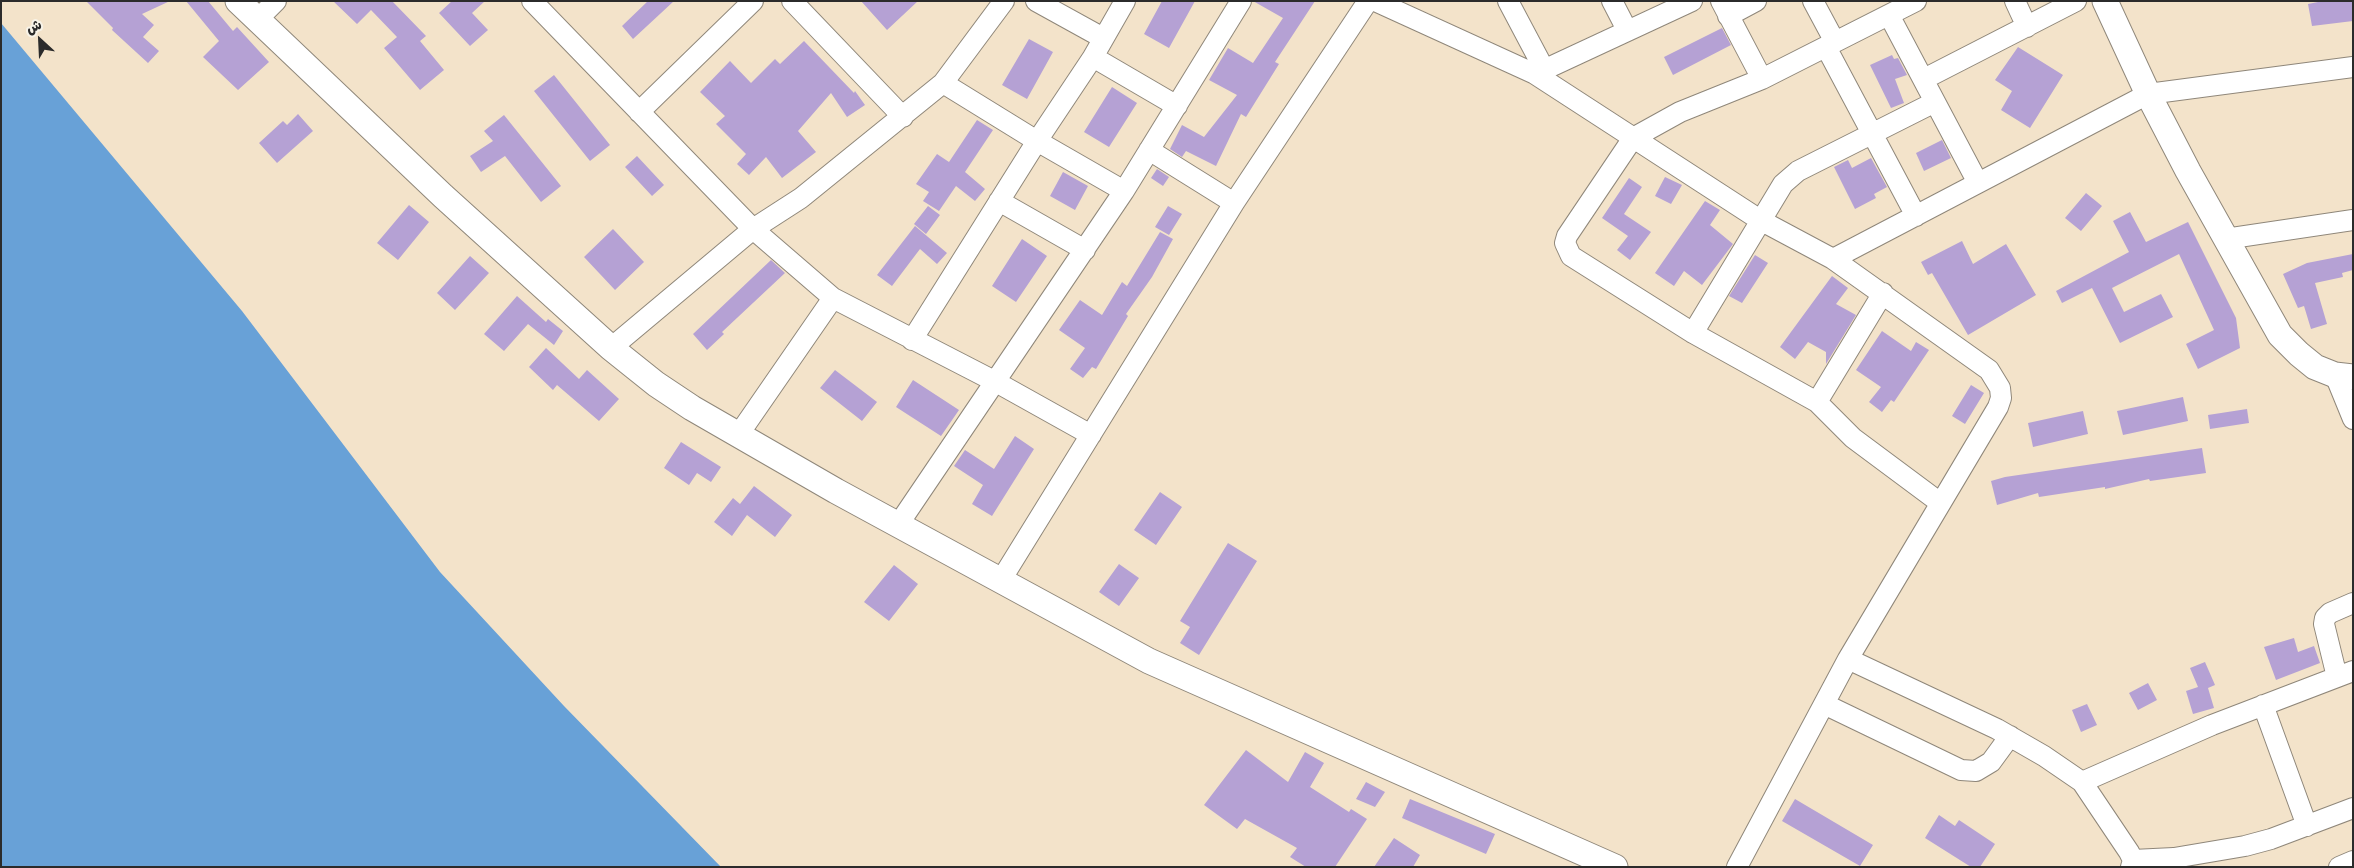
<!DOCTYPE html>
<meta charset="utf-8">
<style>
body{margin:0}
#map{position:relative;width:2354px;height:868px;overflow:hidden;background:#f3e3ca;font-family:Delius,"Playpen Sans Arabic",sans-serif}
canvas{display:block}
.frame{position:absolute;inset:0;border:2px solid #2b2b2b;pointer-events:none}
.north{position:absolute;left:15px;top:15px;width:50px;height:50px;-webkit-text-stroke:4px #f7f3e8;paint-order:stroke;rotate:335deg;font-size:14px;font-weight:700;line-height:20px;text-align:center;color:#2b2b2b}
.north::after{content:'';display:block;margin:auto;width:18px;height:22px;background:#2b2b2b;clip-path:polygon(50% 0,100% 100%,50% 72%,0 100%)}
</style>
<div id="map">
<canvas width="2354" height="868"></canvas>
<div class="frame"></div>
<div class="north">ش</div>
</div>
<script>
const g = document.querySelector('canvas').getContext('2d');
g.lineJoin = 'round';
function fillPath(path, color) {
  g.fillStyle = color;
  g.fill(path, 'evenodd');
}
function toPath(rows) {
  const path = new Path2D();
  for (const r of rows) {
    path.moveTo(r[0], r[1]);
    for (let i = 2; i < r.length; i += 2) path.lineTo(r[i], r[i + 1]);
  }
  return path;
}
function trace(path, color, width, dash) {
  g.strokeStyle = color;
  g.lineWidth = width;
  g.lineCap = dash ? 'butt' : 'round';
  g.setLineDash(dash || []);
  g.stroke(path);
}
fillPath(toPath([
 [1,23,242,311,440,572,564,706,721,867,1,867]
]), '#68a1d7');
fillPath(toPath([
 [86,1,170,1,142,14,154,25,143,37,159,51,148,63,112,30,113,28],
 [186,1,208,1,233,31,237,27,269,62,238,90,203,57,219,41],
 [333,1,392,1,426,36,420,41,444,70,420,90,384,48,397,37,371,10,357,24],
 [452,1,485,1,472,13,488,30,470,46,439,13],
 [648,1,674,1,633,39,622,26],
 [861,1,918,1,887,30],
 [1162,1,1195,1,1169,48,1144,34],
 [1253,1,1315,1,1275,62,1279,64,1246,117,1241,114,1216,166,1186,151,1182,157,1170,149,1182,125,1204,137,1237,95,1209,80,1228,48,1253,63,1283,18],
 [2323,1,2353,1,2353,21,2312,26,2308,4],
 [1722,28,1731,45,1673,75,1664,57],
 [1029,39,1053,52,1027,99,1002,85],
 [804,41,854,93,855,91,865,105,847,117,831,93,798,131,816,152,782,178,766,157,749,175,737,164,746,154,716,124,725,116,700,92,730,61,751,83,775,59,780,64],
 [2018,47,2063,75,2030,128,2001,110,2012,91,1995,80],
 [1892,55,1894,59,1898,58,1907,75,1895,79,1904,103,1891,108,1870,65],
 [554,75,610,145,590,161,534,91],
 [1112,87,1137,103,1109,147,1084,132],
 [298,114,313,131,277,163,259,143,283,121,287,125],
 [504,115,561,186,541,202,505,156,481,172,470,156,493,141,484,131],
 [977,120,993,130,965,172,985,189,975,201,956,186,939,211,923,201,929,192,916,184,937,154,949,162],
 [1942,140,1951,158,1924,171,1916,153],
 [637,156,664,185,652,196,625,167],
 [1871,158,1887,187,1874,194,1876,198,1855,209,1834,167,1848,160,1852,168],
 [1157,169,1169,177,1163,186,1151,178],
 [1063,172,1088,186,1075,210,1050,196],
 [1665,177,1682,185,1671,204,1655,196],
 [1629,178,1642,187,1624,214,1651,232,1630,260,1617,250,1628,236,1602,218],
 [2086,193,2102,206,2081,231,2065,218],
 [1705,201,1720,210,1710,225,1733,244,1702,285,1684,271,1674,286,1655,273],
 [409,205,429,222,398,260,377,243],
 [928,206,940,215,926,234,914,224],
 [1168,206,1182,214,1169,235,1155,227],
 [2130,212,2146,242,2188,222,2236,318,2240,348,2198,369,2186,344,2214,330,2179,254,2112,288,2124,312,2161,294,2173,317,2120,343,2092,288,2062,303,2056,291,2129,252,2113,221],
 [915,226,947,253,937,264,920,249,892,286,877,275],
 [613,229,644,262,615,290,584,257],
 [1160,232,1173,239,1152,277,1126,314,1128,316,1096,369,1092,367,1083,378,1070,369,1085,348,1059,330,1080,300,1102,315,1122,282,1127,286],
 [1022,239,1047,256,1016,302,992,286],
 [1962,241,1973,264,2006,244,2036,295,1968,335,1932,273,1928,275,1921,262],
 [2353,254,2353,270,2342,273,2343,277,2315,283,2327,324,2311,329,2304,306,2298,308,2283,274,2307,263],
 [1755,255,1768,263,1742,303,1729,296],
 [470,256,489,273,455,310,437,293],
 [771,260,785,273,722,332,724,334,707,350,693,334],
 [1832,276,1848,288,1836,304,1856,315,1826,364,1826,352,1808,342,1795,359,1780,347],
 [517,296,546,322,548,319,563,331,554,345,528,324,504,351,484,334],
 [1882,331,1911,351,1916,342,1929,350,1894,402,1891,400,1882,412,1869,402,1881,387,1856,370],
 [546,348,579,379,587,370,619,399,599,421,557,385,553,390,529,367],
 [835,370,877,402,862,421,820,388],
 [913,380,959,410,941,436,896,407],
 [1971,385,1984,393,1965,424,1952,416],
 [2183,397,2188,421,2123,435,2117,411],
 [2247,409,2249,423,2210,429,2208,415],
 [2083,411,2088,434,2033,447,2028,423],
 [1015,436,1034,449,992,516,972,504,983,485,954,466,965,450,994,469],
 [681,442,721,467,711,482,697,473,689,485,664,468],
 [2202,448,2206,473,2150,481,2149,479,2105,489,2105,487,2039,497,2038,493,1997,505,1991,481,2005,477],
 [754,486,792,515,775,537,747,515,732,536,714,522,733,498,740,504],
 [1160,492,1182,507,1156,545,1134,530],
 [1228,543,1257,561,1199,655,1180,643,1190,627,1180,621],
 [1119,564,1139,578,1119,606,1099,592],
 [894,565,918,584,889,621,864,602],
 [2294,638,2298,652,2314,646,2320,663,2276,680,2264,647],
 [2205,662,2215,685,2208,688,2214,708,2193,714,2186,691,2198,687,2190,668],
 [2148,683,2157,700,2138,710,2129,693],
 [2087,704,2097,725,2081,732,2072,710],
 [1246,750,1288,782,1305,752,1324,763,1310,787,1349,812,1351,809,1367,819,1335,867,1306,867,1290,857,1297,848,1245,819,1237,829,1204,805],
 [1366,782,1385,792,1375,807,1356,799],
 [1410,799,1495,834,1486,854,1402,818],
 [1795,799,1873,845,1860,866,1782,821],
 [1939,815,1955,826,1959,820,1995,844,1980,867,1971,867,1925,838],
 [1394,838,1420,855,1413,867,1374,867]
]), '#b5a1d4');
const minor = toPath([
 [532,1,753,229,611,348],
 [792,1,903,117],
 [1004,1,943,83,801,198,753,229,833,298,996,382,1091,435],
 [1036,1,1103,38],
 [1125,1,1093,57,1177,106],
 [1375,1,1535,74,1760,220,1833,259,1989,370,2000,388,2001,398,1998,407,1848,659,1737,867],
 [1508,1,1544,69],
 [1612,1,1627,30],
 [1721,1,1762,79],
 [1813,1,1835,42],
 [1916,1,1762,79,1680,112,1633,138,1567,236,1565,243,1571,256,1693,333,1817,402,1853,438,1939,502],
 [2015,1,2027,27],
 [1889,15,1978,183],
 [1728,16,1756,1],
 [257,20,276,1],
 [1826,47,1916,216],
 [1535,74,1692,1],
 [1924,79,2076,1],
 [943,83,1037,141,1124,191],
 [639,112,753,1],
 [1149,150,1234,203],
 [999,201,1085,250],
 [2225,239,2353,220],
 [1833,259,2148,94,2353,67],
 [1693,333,1783,184,1798,171,1935,102],
 [912,340,1037,141,1093,57],
 [2335,375,2353,419],
 [1817,402,1883,293],
 [739,434,833,298],
 [898,525,1124,191,1241,1],
 [1001,580,1234,203,1368,1],
 [1848,659,1997,729,2044,756,2082,782,2129,852,2133,860,2131,867],
 [2337,677,2324,624,2325,618,2330,613,2353,603],
 [1824,704,1961,770,1976,771,1991,762,2010,736],
 [2263,705,2307,826],
 [2082,782,2212,725,2353,671],
 [2133,860,2174,858,2245,846,2271,839,2353,808],
 [2339,867,2353,861]
]);
const tertiary = toPath([
 [238,1,443,196,611,348,656,384,692,408,836,491,1149,661,1615,867],
 [2105,1,2148,94,2188,171,2280,335,2299,354,2315,367,2335,375,2353,377]
]);
trace(minor, '#8f877a', 22);
trace(tertiary, '#8f877a', 27);
trace(minor, '#fff', 20);
trace(tertiary, '#fff', 25);
</script>
